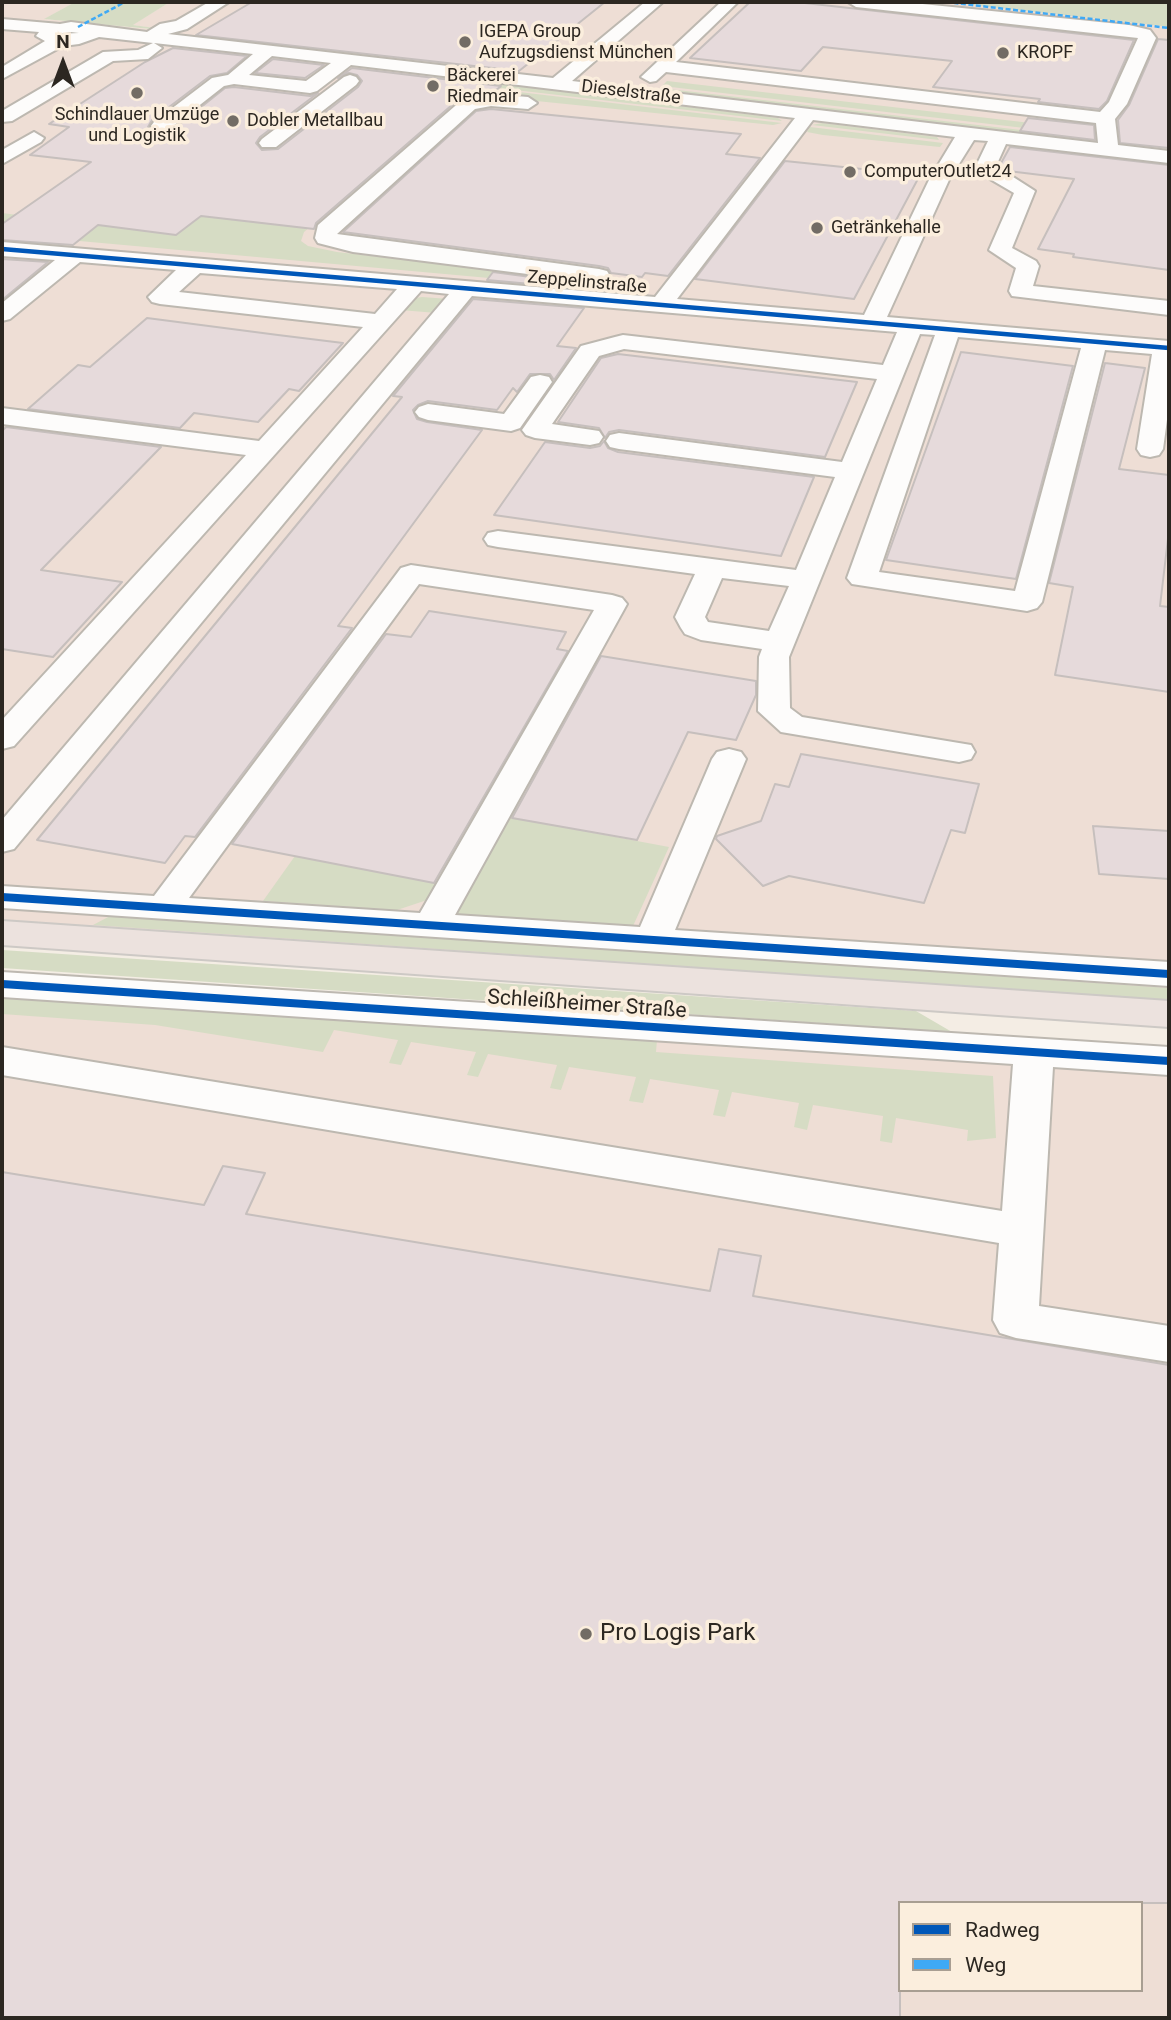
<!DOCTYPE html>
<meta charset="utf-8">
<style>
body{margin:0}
#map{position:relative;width:1171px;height:2020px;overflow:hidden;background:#f4ede4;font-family:Roboto,sans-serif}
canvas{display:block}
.frame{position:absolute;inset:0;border:4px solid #2c2721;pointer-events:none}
.legend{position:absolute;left:898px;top:1901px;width:245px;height:91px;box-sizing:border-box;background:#fbeedd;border:2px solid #a89e92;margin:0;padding:9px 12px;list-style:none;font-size:21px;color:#2c2721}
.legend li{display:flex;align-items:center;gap:14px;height:35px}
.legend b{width:35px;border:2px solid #a89e92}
.north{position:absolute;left:28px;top:28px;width:70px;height:70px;-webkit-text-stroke:5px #fbeedd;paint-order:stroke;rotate:0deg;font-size:19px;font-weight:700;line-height:28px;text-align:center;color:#2c2721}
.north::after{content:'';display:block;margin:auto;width:24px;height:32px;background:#2c2721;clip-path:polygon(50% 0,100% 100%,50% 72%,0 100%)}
</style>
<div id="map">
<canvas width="1171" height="2020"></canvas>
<div class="frame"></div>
<ul class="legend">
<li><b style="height:9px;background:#0057b8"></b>Radweg</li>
<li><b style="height:9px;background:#3fa9f5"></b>Weg</li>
</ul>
<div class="north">N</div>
</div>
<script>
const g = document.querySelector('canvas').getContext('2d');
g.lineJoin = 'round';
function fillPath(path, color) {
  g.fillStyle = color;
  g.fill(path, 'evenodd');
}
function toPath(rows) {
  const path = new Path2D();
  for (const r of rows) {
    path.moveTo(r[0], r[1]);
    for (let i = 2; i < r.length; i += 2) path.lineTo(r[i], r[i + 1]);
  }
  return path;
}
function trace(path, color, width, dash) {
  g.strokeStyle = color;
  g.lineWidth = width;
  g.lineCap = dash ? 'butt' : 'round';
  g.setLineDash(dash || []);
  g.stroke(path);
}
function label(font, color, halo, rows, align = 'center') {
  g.font = font + ' Roboto,sans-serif';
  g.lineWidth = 7;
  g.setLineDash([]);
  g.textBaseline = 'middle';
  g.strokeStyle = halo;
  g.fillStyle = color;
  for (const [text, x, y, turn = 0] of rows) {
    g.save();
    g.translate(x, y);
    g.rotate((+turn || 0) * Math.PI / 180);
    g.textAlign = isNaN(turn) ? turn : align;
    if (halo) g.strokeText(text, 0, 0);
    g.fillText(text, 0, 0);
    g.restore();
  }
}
fillPath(toPath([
 [2,2,75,2,45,19,151,29,153,28,132,25,170,2,945,2,1169,27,1169,1021,2,940],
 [2,995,1169,1074,1169,2018,2,2018],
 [900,1903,1141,1903,1141,1990,900,1990]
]), '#eeded5');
fillPath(toPath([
 [75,2,170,2,133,25,155,28,151,29,44,19],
 [945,2,1169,2,1169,27,1161,26],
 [437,77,572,91,576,93,778,118,782,121,429,80],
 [667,81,1057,126,1085,135,662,86],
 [451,84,782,123,773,125,487,96,452,101],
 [660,88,1081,137,1076,140,1042,138,731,99,723,101,659,90],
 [822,123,937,137,939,140,812,125],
 [810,127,943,143,940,147,823,135,807,132],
 [376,169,304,232,301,241,308,246,337,252,636,287,633,291,2,234,2,213,176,235,201,216,284,225],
 [422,297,449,299,437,313,400,310,409,299],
 [513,807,529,810,525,820,669,847,633,926,456,914],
 [295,856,441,884,433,898,397,910,263,901],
 [112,915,1169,988,1169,1000,93,925],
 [2,950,916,1011,952,1032,2,968],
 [2,995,657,1040,656,1052,993,1076,996,1138,967,1141,968,1130,896,1118,892,1143,880,1141,883,1116,813,1105,807,1130,794,1127,799,1103,732,1092,725,1117,713,1115,719,1090,650,1079,643,1103,629,1101,636,1077,569,1067,561,1090,550,1088,557,1065,488,1054,478,1077,467,1075,476,1052,411,1042,401,1065,389,1063,398,1040,334,1030,323,1052,155,1025,2,1014]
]), '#d6dcc4');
const building = toPath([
 [252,2,605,2,519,71,196,35,252,2],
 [750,2,796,2,1134,40,1107,101,1099,109,1038,102,1040,99,933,87,952,61,823,47,801,71,690,58,750,2],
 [1158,39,1169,40,1169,148,1120,143,1118,120,1129,105,1158,39],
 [173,48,247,56,227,73,210,76,152,120,148,127,160,134,170,132,225,88,234,87,310,96,318,93,260,137,256,143,262,150,278,149,358,87,362,81,357,75,349,73,338,78,352,68,501,86,494,92,460,98,316,223,314,229,201,216,176,235,98,225,73,245,2,240,2,224,91,162,30,155,69,127,49,124,145,62,173,48],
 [273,59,324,65,305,78,255,73,273,59],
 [491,109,741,134,726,154,760,158,668,276,645,273,642,277,611,273,608,268,599,266,343,232,476,111,491,109],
 [1028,118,1094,125,1095,140,1020,131,1028,118],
 [1010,147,1169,165,1169,270,1073,257,1074,254,1038,249,1074,179,1008,171,1000,165,1010,147],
 [785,161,920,175,854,299,695,279,785,161],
 [2,259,48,262,2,300,2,259],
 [493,272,599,286,600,285,597,290,487,280,493,272],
 [473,299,584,308,557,346,576,348,554,380,550,374,530,374,517,392,513,388,497,410,428,401,418,405,413,410,417,419,427,422,482,430,338,626,352,628,195,837,185,836,165,863,37,840,402,397,393,396,473,299],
 [147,318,278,335,343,343,299,391,289,389,258,422,194,413,180,428,28,409,78,365,90,367,147,318],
 [961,352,1073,366,1016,579,886,560,961,352],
 [618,354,857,382,825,457,619,430,609,432,605,438,599,428,558,422,601,358,618,354],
 [1105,363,1145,368,1119,469,1169,475,1169,530,1160,606,1169,607,1169,692,1055,675,1073,587,1049,583,1105,363],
 [6,427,161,447,41,570,122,582,53,657,2,649,2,431,6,427],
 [604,441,608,448,618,452,814,477,781,556,494,515,545,442,590,448,600,446,604,441],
 [429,611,566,632,557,649,568,651,434,883,232,844,386,634,411,637,429,611],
 [601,656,756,681,756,695,736,740,688,732,637,840,512,818,601,656],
 [801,754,979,784,965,833,951,830,924,903,789,876,763,886,716,839,717,836,761,821,775,784,789,787,801,754],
 [1093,826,1169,831,1169,879,1099,874,1093,826],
 [223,1166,265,1173,246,1214,710,1291,719,1249,761,1256,753,1296,1169,1365,1169,1903,900,1903,900,2018,2,2018,2,1172,204,1205,223,1166]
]);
fillPath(building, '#e6dadb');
trace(building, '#c6bfbd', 2);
const minor = toPath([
 [209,2,229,2,187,29,168,34,553,78,645,2,663,2,572,81,1098,143,1096,123,666,72,656,81,650,82,641,77,721,2,738,2,676,62,1100,112,1109,102,1138,38,856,7,848,2,903,2,1129,25,1150,30,1156,38,1127,104,1115,119,1118,145,1169,151,1169,163,1006,144,996,166,1035,191,1012,248,1036,261,1039,266,1033,286,1169,301,1169,315,1012,296,1009,291,1016,268,989,250,1014,193,978,172,975,168,988,141,974,140,949,180,887,317,1169,341,1169,405,1163,449,1159,455,1150,457,1141,455,1137,449,1152,354,1105,350,1042,602,1037,608,1027,611,852,584,847,578,935,335,920,334,789,657,790,708,802,717,971,745,975,752,971,759,959,762,781,732,758,711,759,657,762,649,701,640,685,634,681,628,675,617,695,574,498,547,488,545,484,539,488,533,498,531,796,570,835,477,619,449,610,447,606,441,610,435,619,433,842,462,877,379,624,349,599,356,552,424,599,431,603,437,599,443,590,445,535,438,526,435,522,430,581,346,615,337,623,335,883,365,897,332,472,296,14,849,2,852,2,820,449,294,421,291,14,746,2,749,2,720,246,455,2,424,2,408,259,441,363,327,160,304,152,302,148,297,176,270,80,262,10,319,2,321,2,303,55,260,2,256,2,242,655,297,795,118,351,65,317,91,310,93,234,84,224,86,168,130,161,132,151,126,154,122,212,78,228,75,253,54,154,43,162,48,148,59,113,61,12,121,2,122,2,111,103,52,138,50,153,43,99,37,79,44,63,46,2,79,2,67,45,41,36,36,39,32,2,29,2,19,60,24,71,22,147,32,160,24,176,21,209,2],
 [71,32,79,33,59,34,71,32],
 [272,56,331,63,306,81,249,75,272,56],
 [813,120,955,137,929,180,864,315,677,299,813,120],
 [200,273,397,289,375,314,179,292,200,273],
 [958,337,1081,348,1015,591,879,572,958,337],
 [722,578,789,586,769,631,708,622,705,617,722,578],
 [350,75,356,77,359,81,356,85,276,147,262,147,259,143,262,139,344,77,350,75],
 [491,94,528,97,537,103,528,109,491,106,475,109,337,234,599,269,607,271,610,276,607,281,599,283,353,252,318,243,315,238,318,225,462,100,491,94],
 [34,132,44,138,41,142,2,164,2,150,34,132],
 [540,375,549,377,552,382,520,428,511,431,428,420,419,417,415,412,419,407,428,404,504,414,531,377,540,375],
 [411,565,612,595,622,598,627,604,455,915,640,927,712,759,717,752,729,749,741,752,746,759,675,930,1169,962,1169,986,2,908,2,886,154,896,401,568,411,565],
 [419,584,594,610,420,913,189,898,419,584],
 [2,972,1169,1047,1169,1075,1053,1067,1039,1306,1169,1326,1169,1362,1016,1338,1000,1333,993,1320,999,1243,2,1075,2,1047,1002,1211,1013,1064,2,997,2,972]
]);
const major = toPath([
 [2,921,1169,1001,1169,1027,2,945,2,921]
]);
trace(minor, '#bdb8b0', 4);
trace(major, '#cdc9c5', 4);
fillPath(minor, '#fdfcfb');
fillPath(major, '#ece2de');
trace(toPath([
 [946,2,1169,28],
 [78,27,125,2]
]), '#3fa9f5', 2.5, [5, 2.5]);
trace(toPath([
 [2,249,1169,348]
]), '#0057b8', 4.5);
trace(toPath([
 [2,897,1169,974],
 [2,984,1169,1061]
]), '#0057b8', 8);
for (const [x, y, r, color] of [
 [465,42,7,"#726c65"],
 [1003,53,7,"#726c65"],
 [433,86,7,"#726c65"],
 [137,93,7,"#726c65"],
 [233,121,7,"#726c65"],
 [850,172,7,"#726c65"],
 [817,228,7,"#726c65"],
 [586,1634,7,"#726c65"]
]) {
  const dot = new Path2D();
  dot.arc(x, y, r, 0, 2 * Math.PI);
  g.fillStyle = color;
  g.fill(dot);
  trace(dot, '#fbeedd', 2.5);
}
label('18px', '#2c2721', '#fbeedd', [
 ["IGEPA Group",479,32],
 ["Aufzugsdienst München",479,53],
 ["KROPF",1017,53],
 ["Bäckerei",447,76],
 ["Riedmair",447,97],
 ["Schindlauer Umzüge",137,115,"center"],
 ["und Logistik",137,136,"center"],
 ["Dobler Metallbau",247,121],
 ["ComputerOutlet24",864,172],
 ["Getränkehalle",831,228]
], 'left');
label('18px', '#2c2721', '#fbeedd', [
 ["Dieselstraße",631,93,7],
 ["Zeppelinstraße",587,283,5]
]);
label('21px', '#2c2721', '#fbeedd', [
 ["Schleißheimer Straße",587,1005,4]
]);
label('24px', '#2c2721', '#fbeedd', [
 ["Pro Logis Park",600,1634]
], 'left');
</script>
